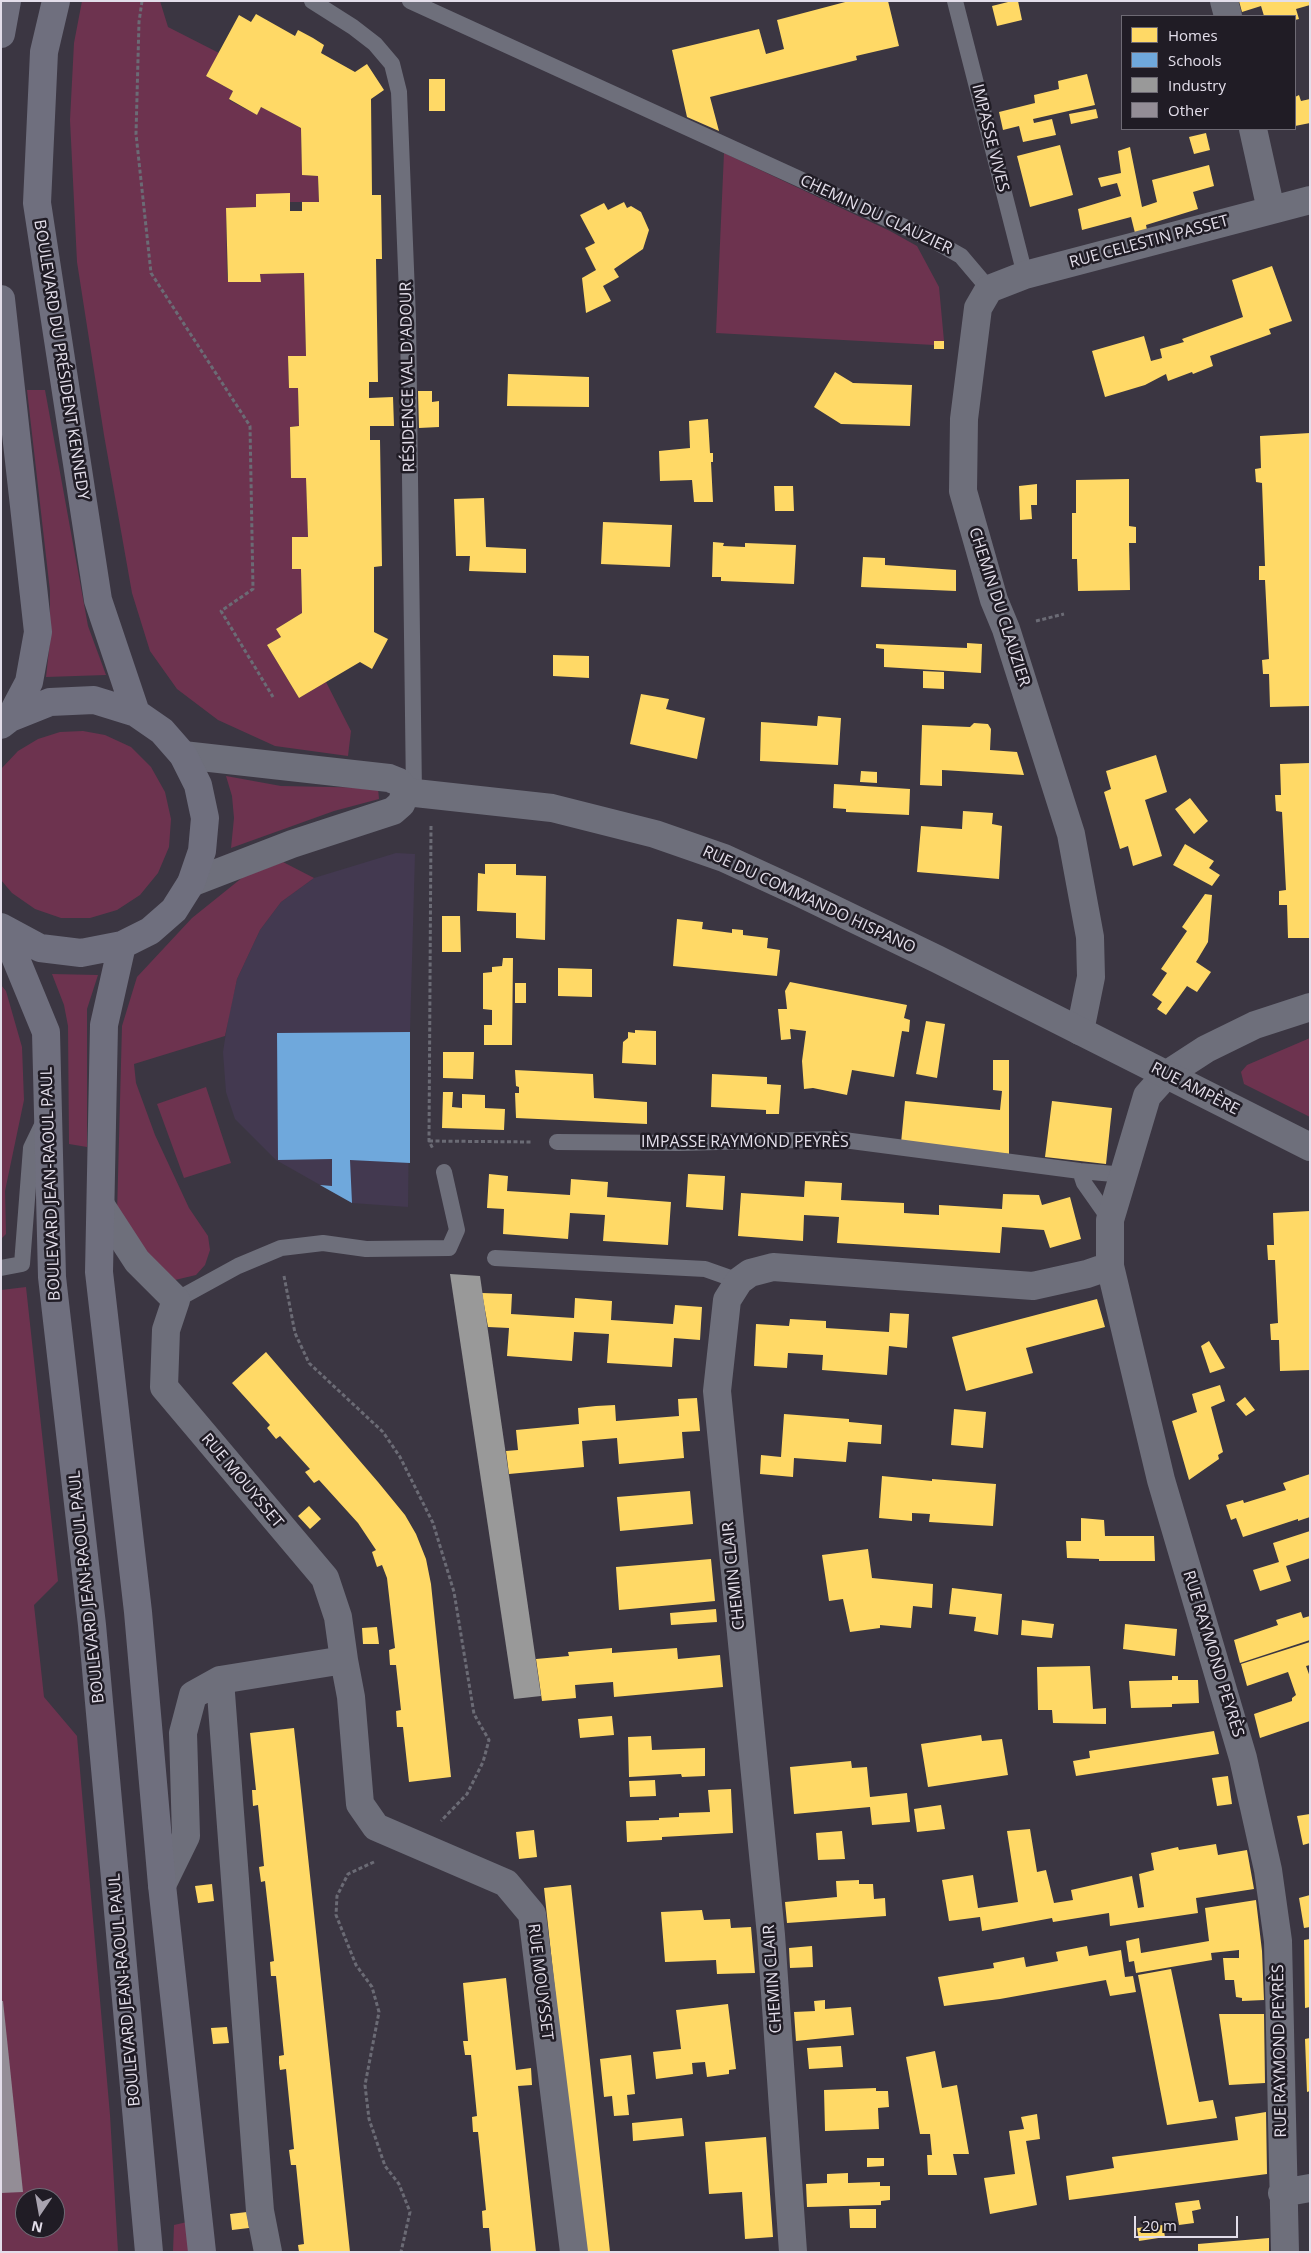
<!DOCTYPE html>
<meta charset="utf-8">
<style>
body{margin:0}
#map{position:relative;width:1311px;height:2253px;overflow:hidden;background:#3b3642;font-family:"Open Sans",sans-serif}
canvas{display:block}
.frame{position:absolute;inset:0;border:2px solid #e3deea;pointer-events:none}
.legend{position:absolute;left:1121px;top:15px;width:175px;height:115px;box-sizing:border-box;background:#201c25;border:1px solid #6e6a74;margin:0;padding:6px 9px;list-style:none;font-size:15px;color:#e3deea}
.legend li{display:flex;align-items:center;gap:10px;height:25px}
.legend b{width:25px;border:1px solid #6e6a74}
.north{position:absolute;left:15px;top:2188px;width:50px;height:50px;box-sizing:border-box;background:#201c25;border:1px solid #6e6a74;border-radius:50%;rotate:192deg;font-size:14px;font-weight:700;line-height:20px;text-align:center;color:#e3deea}
.north::after{content:'';display:block;margin:auto;width:18px;height:22px;background:#a8a3af;clip-path:polygon(50% 0,100% 100%,50% 72%,0 100%)}
.scale{position:absolute;left:1134px;top:2216px;width:104px;height:22px;box-sizing:border-box;border:2px solid #e3deea;border-top:0;padding-left:6px;font-size:15px;line-height:18px;white-space:nowrap;color:#e3deea;-webkit-text-stroke:4px #201c25;paint-order:stroke}
</style>
<div id="map">
<canvas width="1311" height="2253"></canvas>
<div class="frame"></div>
<ul class="legend">
<li><b style="height:14px;background:#ffd966"></b>Homes</li>
<li><b style="height:14px;background:#6fa8dc"></b>Schools</li>
<li><b style="height:14px;background:#999"></b>Industry</li>
<li><b style="height:14px;background:#938d96"></b>Other</li>
</ul>
<div class="north">N</div>
<div class="scale">20 m</div>
</div>
<script>
const g = document.querySelector('canvas').getContext('2d');
g.lineJoin = 'round';
function fillPath(path, color) {
  g.fillStyle = color;
  g.fill(path, 'evenodd');
}
function toPath(rows) {
  const path = new Path2D();
  for (const r of rows) {
    path.moveTo(r[0], r[1]);
    for (let i = 2; i < r.length; i += 2) path.lineTo(r[i], r[i + 1]);
  }
  return path;
}
function trace(path, color, width, dash) {
  g.strokeStyle = color;
  g.lineWidth = width;
  g.lineCap = dash ? 'butt' : 'round';
  g.setLineDash(dash || []);
  g.stroke(path);
}
function label(font, color, halo, rows, align = 'center') {
  g.font = font + ' "Open Sans",sans-serif';
  g.lineWidth = 5;
  g.setLineDash([]);
  g.textBaseline = 'middle';
  g.strokeStyle = halo;
  g.fillStyle = color;
  for (const [text, x, y, turn = 0] of rows) {
    g.save();
    g.translate(x, y);
    g.rotate((+turn || 0) * Math.PI / 180);
    g.textAlign = isNaN(turn) ? turn : align;
    if (halo) g.strokeText(text, 0, 0);
    g.fillText(text, 0, 0);
    g.restore();
  }
}
fillPath(toPath([
 [396,853,415,854,410,1032,408,1207,352,1203,276,1160,235,1119,226,1092,223,1052,229,1013,237,979,260,930,281,902,314,878]
]), '#433950');
fillPath(toPath([
 [82,1,160,1,168,27,219,53,206,76,233,91,229,100,257,115,261,107,301,128,302,175,318,176,319,202,290,202,256,207,226,208,227,274,228,282,261,282,260,274,304,273,306,356,288,356,289,388,298,388,299,426,290,427,291,478,306,478,308,537,292,538,292,569,301,569,302,613,276,629,281,637,267,645,299,698,326,682,351,731,348,756,275,746,218,720,177,689,150,651,132,593,104,435,77,262,70,120,74,43],
 [724,153,890,231,917,246,939,287,944,341,934,341,934,345,716,333],
 [27,390,45,390,88,626,106,675,46,677,50,641,50,591],
 [83,731,105,735,131,747,151,767,165,792,171,819,169,847,158,873,140,895,117,910,90,918,61,918,35,909,12,893,1,880,1,769,18,751,38,739,60,732],
 [226,776,281,786,378,788,379,799,334,811,231,848,234,818,232,796],
 [283,862,314,878,281,902,260,930,237,979,225,1036,134,1064,136,1083,155,1135,189,1208,208,1236,210,1250,205,1265,196,1275,175,1280,160,1273,117,1214,122,1026,137,977,192,918,243,877],
 [52,974,98,975,87,1009,87,1147,69,1144,68,1026,64,1005],
 [1,985,6,991,22,1047,24,1100,5,1191,6,1234,1,1239],
 [1310,1038,1310,1117,1244,1084,1241,1072,1247,1065],
 [206,1087,231,1163,184,1178,157,1104],
 [26,1287,58,1581,34,1605,44,1697,77,1736,110,2115,118,2252,1,2252,1,1290],
 [25,2198,55,2198,55,2228,25,2228],
 [187,2222,194,2252,173,2252,174,2225]
]), '#6d334f');
fillPath(toPath([
 [849,1,888,1,899,46,856,56,857,60,710,97,719,131,687,117,672,50,759,29,766,54,784,49,777,20],
 [1012,1,1018,1,1022,20,997,26,992,6],
 [1239,1,1310,1,1310,5,1296,9,1299,19,1295,20,1295,16,1264,16,1261,6,1242,12],
 [256,14,295,36,298,30,313,38,324,45,321,53,355,72,367,64,384,90,371,99,372,195,381,195,382,259,376,259,378,382,369,382,369,398,393,397,394,426,370,426,370,440,380,440,382,566,374,567,374,632,388,639,372,669,360,662,299,698,267,645,281,637,276,629,302,613,301,569,292,569,292,537,308,537,306,478,291,478,290,427,299,426,298,388,289,388,288,356,306,356,304,273,260,274,261,282,228,282,226,208,256,207,256,194,290,193,290,211,302,211,302,202,319,202,318,176,302,175,301,128,261,107,257,115,229,99,233,91,206,76,239,15,251,22],
 [1087,74,1095,105,1033,119,1034,123,1052,119,1056,135,1023,142,1019,126,1003,130,999,112,1035,103,1034,95,1059,89,1058,81],
 [429,79,445,79,445,111,429,111],
 [1299,95,1301,101,1310,99,1310,123,1295,126,1295,97],
 [1096,109,1098,118,1071,124,1069,114],
 [1206,133,1210,150,1194,154,1189,137],
 [1060,145,1073,195,1030,207,1017,156],
 [1130,147,1142,207,1157,202,1152,180,1209,165,1214,186,1193,192,1198,209,1146,225,1147,230,1135,233,1131,217,1082,230,1078,209,1121,196,1117,183,1101,187,1098,178,1121,173,1118,151],
 [624,202,627,208,631,206,641,212,649,230,643,249,614,269,619,277,603,286,611,301,586,313,582,278,596,270,585,248,595,243,580,215,604,203,608,210],
 [1272,266,1292,321,1269,329,1271,334,1210,356,1213,366,1193,374,1192,372,1168,381,1166,374,1145,385,1105,397,1092,351,1144,336,1151,361,1162,358,1160,349,1184,342,1182,339,1243,317,1232,280],
 [934,341,944,341,944,349,934,349],
 [835,372,853,383,912,385,910,426,841,424,814,407],
 [508,374,589,377,589,407,507,406],
 [418,391,432,391,432,402,439,401,439,427,419,428],
 [708,419,710,453,713,453,713,462,711,462,713,502,694,502,692,480,660,481,659,451,690,448,689,421],
 [1310,433,1310,706,1270,707,1269,674,1263,674,1262,660,1269,659,1265,580,1259,580,1259,566,1265,566,1262,483,1256,482,1255,469,1261,468,1260,436],
 [1129,479,1129,526,1136,527,1136,543,1129,543,1130,590,1078,591,1077,559,1072,559,1072,513,1076,513,1076,480],
 [1037,484,1037,505,1031,505,1032,519,1020,520,1019,486],
 [774,486,793,486,794,511,775,511],
 [484,498,486,547,526,549,526,573,469,571,470,556,456,556,454,499],
 [603,522,672,525,670,567,601,564],
 [713,542,724,543,723,546,745,547,745,543,796,545,794,584,721,581,721,577,712,577],
 [863,557,885,558,885,565,956,570,956,591,861,587],
 [967,643,982,644,981,673,884,667,884,649,876,648,876,644,967,648],
 [553,655,589,656,589,678,553,676],
 [923,671,944,672,944,689,923,688],
 [641,694,669,699,666,709,705,718,697,759,630,744],
 [818,716,841,718,838,765,760,761,761,722,817,726],
 [974,723,988,724,991,729,990,750,1017,752,1024,775,942,770,942,786,920,785,922,725,970,727],
 [1156,755,1167,792,1145,800,1162,856,1133,866,1128,846,1120,849,1104,792,1111,789,1106,771],
 [1310,763,1310,938,1288,938,1287,905,1279,905,1279,891,1286,890,1282,812,1276,811,1275,795,1281,795,1280,764],
 [861,771,877,772,877,783,860,782],
 [834,784,910,789,909,815,846,812,846,809,833,808],
 [1190,798,1208,821,1194,834,1175,809],
 [963,811,993,813,992,824,1002,826,999,879,917,872,921,826,962,829],
 [1185,844,1214,861,1209,868,1220,875,1212,886,1173,865],
 [485,864,516,864,516,875,546,876,545,940,516,938,516,913,477,911,478,873,485,874],
 [1205,894,1212,895,1208,942,1196,962,1211,972,1197,992,1187,986,1166,1015,1157,1009,1162,1002,1152,995,1167,973,1161,969,1187,931,1182,927],
 [442,916,460,916,461,952,442,952],
 [677,919,703,922,702,929,732,933,732,929,743,930,743,935,768,938,767,948,780,950,777,976,673,966],
 [503,958,513,958,512,1045,484,1045,484,1025,492,1025,492,1010,483,1009,483,973,492,972,492,967,502,966],
 [558,968,592,969,592,997,558,996],
 [790,982,907,1005,904,1018,910,1020,909,1032,902,1031,894,1077,852,1070,847,1095,813,1088,804,1089,802,1061,806,1031,790,1029,791,1039,781,1040,778,1009,787,1009,785,991],
 [515,983,526,983,526,1003,515,1003],
 [926,1021,945,1024,937,1078,916,1074],
 [635,1030,656,1031,656,1065,622,1063,623,1042,628,1038,628,1032,635,1033],
 [443,1052,474,1052,473,1079,443,1078],
 [993,1060,1009,1060,1009,1154,901,1143,905,1101,1000,1110,1002,1091,993,1090],
 [515,1070,593,1074,594,1098,647,1102,647,1124,516,1118,515,1093,519,1093,519,1087,516,1086],
 [712,1074,767,1077,767,1084,781,1085,779,1114,766,1114,766,1110,711,1107],
 [443,1092,453,1092,452,1107,462,1108,462,1094,485,1095,485,1108,505,1109,504,1130,442,1128],
 [1052,1101,1112,1108,1106,1164,1045,1157],
 [489,1174,508,1176,507,1191,570,1195,571,1179,608,1182,607,1197,671,1202,668,1245,603,1241,605,1215,570,1213,568,1239,503,1234,504,1209,487,1208],
 [688,1174,725,1176,723,1210,686,1207],
 [805,1181,842,1183,841,1200,904,1203,904,1213,921,1214,939,1215,939,1205,1002,1209,1003,1194,1039,1195,1042,1205,1070,1197,1081,1239,1050,1248,1044,1230,1002,1227,1000,1253,837,1243,839,1217,804,1215,803,1241,738,1236,741,1193,804,1197],
 [1310,1211,1310,1370,1280,1371,1279,1340,1271,1340,1270,1324,1278,1323,1275,1260,1268,1260,1267,1245,1274,1245,1273,1213],
 [482,1293,512,1294,511,1314,574,1318,575,1298,612,1301,611,1320,673,1324,675,1305,702,1307,700,1340,674,1338,672,1367,607,1363,609,1334,591,1333,574,1332,572,1361,507,1356,509,1328,488,1327],
 [1097,1299,1105,1327,1026,1348,1033,1373,966,1391,952,1337],
 [890,1313,909,1314,907,1348,889,1346,887,1375,822,1370,823,1355,788,1353,787,1368,754,1366,756,1324,789,1326,790,1319,826,1321,826,1328,889,1332],
 [1209,1341,1225,1368,1210,1373,1201,1346],
 [266,1352,378,1482,405,1515,416,1534,426,1559,431,1584,451,1777,409,1782,403,1727,397,1727,396,1711,401,1710,396,1665,390,1665,389,1650,395,1648,387,1578,382,1565,377,1567,372,1552,376,1550,358,1523,319,1480,314,1483,305,1472,310,1469,280,1436,276,1439,267,1428,270,1425,232,1383],
 [1220,1385,1225,1401,1211,1407,1223,1452,1218,1455,1219,1459,1189,1480,1172,1421,1197,1412,1192,1394],
 [1245,1397,1255,1410,1246,1416,1236,1404],
 [697,1398,700,1431,682,1432,684,1458,619,1464,617,1438,582,1441,584,1467,509,1474,506,1451,518,1450,516,1430,579,1424,578,1408,596,1406,615,1405,616,1421,679,1416,678,1399],
 [954,1409,986,1412,983,1448,951,1445],
 [784,1414,849,1419,849,1422,882,1425,881,1444,848,1442,846,1462,794,1458,793,1477,760,1474,761,1455,781,1457],
 [1310,1474,1310,1517,1298,1521,1298,1519,1243,1537,1236,1518,1231,1520,1226,1505,1243,1500,1244,1503,1286,1490,1283,1483],
 [882,1476,932,1481,932,1479,996,1484,993,1526,929,1522,930,1514,912,1513,912,1521,879,1518],
 [690,1491,693,1524,620,1531,617,1497],
 [309,1506,321,1519,310,1529,298,1516],
 [1081,1518,1104,1520,1105,1536,1154,1536,1155,1561,1099,1561,1099,1559,1067,1558,1066,1541,1081,1541],
 [1310,1531,1310,1558,1286,1566,1291,1581,1260,1591,1253,1570,1279,1562,1273,1543],
 [868,1549,872,1578,933,1584,932,1608,913,1606,911,1628,880,1625,880,1628,850,1632,843,1599,829,1601,822,1555],
 [711,1559,715,1601,619,1610,616,1567],
 [952,1588,1002,1594,998,1635,974,1631,976,1617,949,1614],
 [716,1609,717,1622,671,1625,670,1613],
 [1301,1612,1303,1618,1310,1616,1310,1640,1240,1663,1234,1640,1278,1625,1276,1620],
 [1022,1620,1054,1624,1052,1638,1021,1635],
 [1125,1624,1177,1629,1175,1656,1123,1649],
 [377,1627,379,1644,363,1644,362,1628],
 [1310,1642,1310,1665,1306,1666,1310,1677,1310,1721,1260,1738,1254,1714,1292,1701,1292,1698,1296,1695,1288,1672,1247,1686,1241,1664],
 [612,1648,612,1653,677,1648,678,1659,720,1655,723,1687,614,1697,613,1682,575,1685,576,1698,542,1701,536,1659,569,1656,568,1652],
 [1090,1666,1093,1709,1106,1708,1106,1724,1053,1723,1052,1710,1038,1710,1037,1667],
 [1172,1676,1178,1676,1178,1680,1198,1680,1199,1703,1172,1704,1172,1707,1131,1708,1129,1681,1172,1680],
 [612,1716,614,1735,580,1738,578,1719],
 [294,1728,301,1791,350,2252,299,2252,298,2245,304,2244,296,2165,291,2165,289,2150,294,2149,286,2069,280,2070,279,2063,279,2056,284,2055,276,1976,271,1976,270,1962,274,1961,265,1881,261,1882,259,1867,264,1866,258,1805,253,1806,252,1790,256,1790,250,1733],
 [1214,1731,1219,1754,1076,1776,1073,1761,1090,1758,1089,1751],
 [981,1735,982,1741,1002,1739,1008,1775,928,1787,921,1744],
 [651,1736,652,1750,705,1748,705,1776,682,1777,681,1774,629,1777,628,1737],
 [851,1761,852,1768,867,1767,870,1797,907,1793,910,1822,872,1825,870,1807,794,1814,790,1767],
 [1228,1776,1232,1804,1217,1806,1212,1778],
 [655,1780,656,1796,630,1797,629,1781],
 [731,1789,733,1833,662,1837,662,1840,627,1842,626,1821,659,1820,659,1818,679,1817,679,1813,710,1812,708,1790],
 [941,1805,945,1829,917,1832,914,1809],
 [1310,1814,1310,1843,1303,1845,1297,1816],
 [1030,1829,1037,1872,1046,1870,1054,1903,1073,1900,1071,1890,1132,1876,1138,1908,1144,1907,1139,1874,1154,1870,1151,1853,1178,1847,1179,1850,1216,1844,1218,1855,1247,1850,1254,1889,1196,1898,1198,1913,1110,1926,1109,1913,1053,1922,1052,1918,982,1931,980,1917,949,1921,942,1880,973,1875,978,1908,1018,1902,1007,1831],
 [534,1830,537,1857,519,1859,516,1832],
 [842,1831,845,1859,818,1860,816,1833],
 [859,1880,859,1884,873,1884,874,1899,885,1898,886,1916,787,1923,785,1902,837,1897,836,1881],
 [212,1884,214,1901,198,1903,195,1886],
 [571,1885,610,2252,583,2252,544,1888],
 [1310,1895,1310,1927,1304,1928,1299,1898],
 [1256,1900,1262,1951,1264,2000,1242,2001,1242,1998,1236,1997,1234,1980,1225,1980,1223,1958,1239,1958,1239,1950,1211,1953,1212,1960,1136,1973,1134,1961,1129,1962,1126,1941,1139,1938,1141,1953,1209,1941,1205,1908],
 [702,1910,704,1920,730,1919,731,1928,751,1927,755,1973,717,1974,716,1960,665,1962,661,1912],
 [1310,1939,1310,2007,1305,2008,1304,1940],
 [812,1946,813,1967,790,1968,789,1948],
 [1087,1946,1089,1956,1121,1950,1125,1977,1133,1976,1136,1992,1110,1996,1106,1980,1000,1999,944,2006,938,1977,994,1968,993,1963,1024,1957,1026,1967,1058,1961,1056,1952],
 [1171,1969,1199,2102,1213,2100,1217,2118,1167,2125,1138,1975],
 [506,1978,516,2070,531,2068,532,2085,518,2086,536,2252,491,2252,489,2228,483,2228,482,2211,486,2210,478,2132,473,2132,472,2117,477,2116,471,2055,465,2055,463,2041,468,2041,463,1983],
 [825,2000,825,2009,851,2007,854,2035,796,2041,794,2012,815,2011,814,2001],
 [728,2004,736,2069,729,2070,729,2074,707,2077,705,2062,692,2063,693,2074,656,2079,653,2052,681,2049,676,2010],
 [1219,2014,1264,2014,1265,2083,1229,2085],
 [227,2027,229,2043,213,2044,211,2028],
 [1310,2038,1310,2091,1307,2092,1305,2039],
 [841,2046,843,2067,809,2069,807,2048],
 [935,2051,942,2088,957,2085,969,2154,953,2154,957,2175,928,2175,927,2155,932,2155,930,2134,920,2134,906,2057],
 [631,2055,635,2094,627,2095,629,2115,614,2116,612,2096,604,2097,600,2059],
 [876,2088,876,2091,888,2091,889,2107,878,2108,879,2129,825,2131,824,2090],
 [1266,2112,1267,2174,1069,2200,1066,2176,1114,2168,1112,2157,1238,2140,1235,2117],
 [1037,2114,1040,2139,1026,2141,1037,2205,990,2214,984,2178,1015,2174,1009,2131,1024,2129,1021,2117],
 [682,2118,684,2136,633,2141,632,2123],
 [766,2137,773,2237,745,2239,742,2192,709,2194,705,2142],
 [867,2158,884,2158,884,2166,867,2167],
 [848,2173,848,2183,880,2182,880,2186,890,2186,890,2200,881,2201,881,2205,807,2207,806,2184,827,2183,827,2174],
 [1199,2200,1201,2209,1192,2211,1194,2223,1179,2225,1175,2203],
 [849,2209,876,2209,876,2228,850,2228],
 [247,2212,249,2228,232,2230,230,2214],
 [1163,2225,1165,2237,1139,2241,1137,2228],
 [1269,2238,1269,2252,1198,2252,1198,2244]
]), '#ffd966');
fillPath(toPath([
 [410,1032,410,1163,350,1160,352,1203,320,1185,332,1186,332,1159,278,1160,277,1033]
]), '#6fa8dc');
fillPath(toPath([
 [450,1274,480,1276,541,1696,514,1699]
]), '#999');
fillPath(toPath([
 [1,2001,3,2001,23,2192,1,2193]
]), '#938d96');
trace(toPath([
 [142,1,139,22,136,134,151,273,250,426,253,589,221,611,273,697],
 [1036,621,1064,614],
 [431,826,429,1141,433,1149],
 [429,1141,531,1142],
 [284,1276,295,1333,309,1363,383,1432,400,1457,433,1523,454,1592,474,1714,489,1740,483,1762,467,1794,441,1821],
 [374,1862,348,1874,337,1896,336,1915,356,1965,372,1987,379,2012,365,2085,369,2119,385,2166,399,2184,410,2212,401,2252]
]), '#6b6b75', 3, [4, 2.5]);
trace(toPath([
 [312,1,353,27,375,44,392,64,399,92,408,319,414,794],
 [410,1,931,239,961,256,989,289],
 [955,1,1025,275],
 [557,1142,679,1143,836,1139,1080,1171,1125,1175],
 [1080,1171,1084,1183,1110,1220],
 [495,1258,705,1269,739,1281],
 [1,1268,22,1264,31,1148,45,1119],
 [176,1300,238,1266,281,1248,323,1243,366,1249,449,1248,457,1230,444,1172]
]), '#6e6f7b', 16);
trace(toPath([
 [1224,1,1228,16],
 [1253,129,1271,210],
 [1080,1031,1091,977,1090,937,1071,834,1006,629,994,600,963,491,964,419,978,308,989,289,1025,275,1310,200],
 [102,1207,137,1261,176,1300,166,1330,164,1387,325,1578,338,1617,344,1660,220,1680,193,1695,183,1733,186,1836,162,1885],
 [344,1660,351,1697,360,1804,376,1827,506,1883,532,1914,574,2252],
 [220,1680,260,2211,268,2252],
 [1282,2193,1310,2188],
 [793,2252,771,1935,717,1391,727,1300,739,1281,750,1273,773,1267,1033,1286,1087,1274,1110,1266],
 [1285,2252,1278,1941,1268,1870,1243,1758,1161,1480,1110,1266,1110,1220,1147,1096,1166,1075,1206,1049,1255,1025,1310,1007]
]), '#6e6f7b', 28);
trace(toPath([
 [183,755,389,778,399,782,406,792,552,808,655,834,724,858,796,891,937,959,1310,1147],
 [191,883,292,844,393,811,401,804,406,792]
]), '#6e6f7b', 28);
trace(toPath([
 [56,1,44,52,37,203,98,600,136,713],
 [1,34,7,1],
 [1,299,38,632,29,682,10,718],
 [1,725,10,718,50,702,94,700,136,713,162,731,183,755,198,785,205,818,202,851,191,883,174,910,150,931,122,945,81,953,40,948,1,927],
 [4,930,46,1032,52,1277,92,1625,149,2252],
 [122,945,104,1025,99,1272,138,1612,162,1885,202,2252]
]), '#6f6f7e', 28);
label('16px', '#e3deea', '#201c25', [
 ["IMPASSE VIVES",990,138,76],
 ["CHEMIN DU CLAUZIER",876,215,25],
 ["RUE CELESTIN PASSET",1149,242,-15],
 ["BOULEVARD DU PRÉSIDENT KENNEDY",61,360,81],
 ["RÉSIDENCE VAL D'ADOUR",408,377,-91],
 ["CHEMIN DU CLAUZIER",999,607,72],
 ["RUE DU COMMANDO HISPANO",809,900,25],
 ["RUE AMPÈRE",1195,1089,27],
 ["IMPASSE RAYMOND PEYRÈS",745,1142],
 ["BOULEVARD JEAN-RAOUL PAUL",51,1184,-92],
 ["RUE MOUYSSET",242,1481,50],
 ["CHEMIN CLAIR",734,1576,-96],
 ["BOULEVARD JEAN-RAOUL PAUL",87,1587,-96],
 ["RUE RAYMOND PEYRÈS",1213,1654,73],
 ["CHEMIN CLAIR",773,1979,-94],
 ["RUE MOUYSSET",540,1982,83],
 ["BOULEVARD JEAN-RAOUL PAUL",125,1990,-95],
 ["RUE RAYMOND PEYRÈS",1280,2051,-91]
]);
</script>
